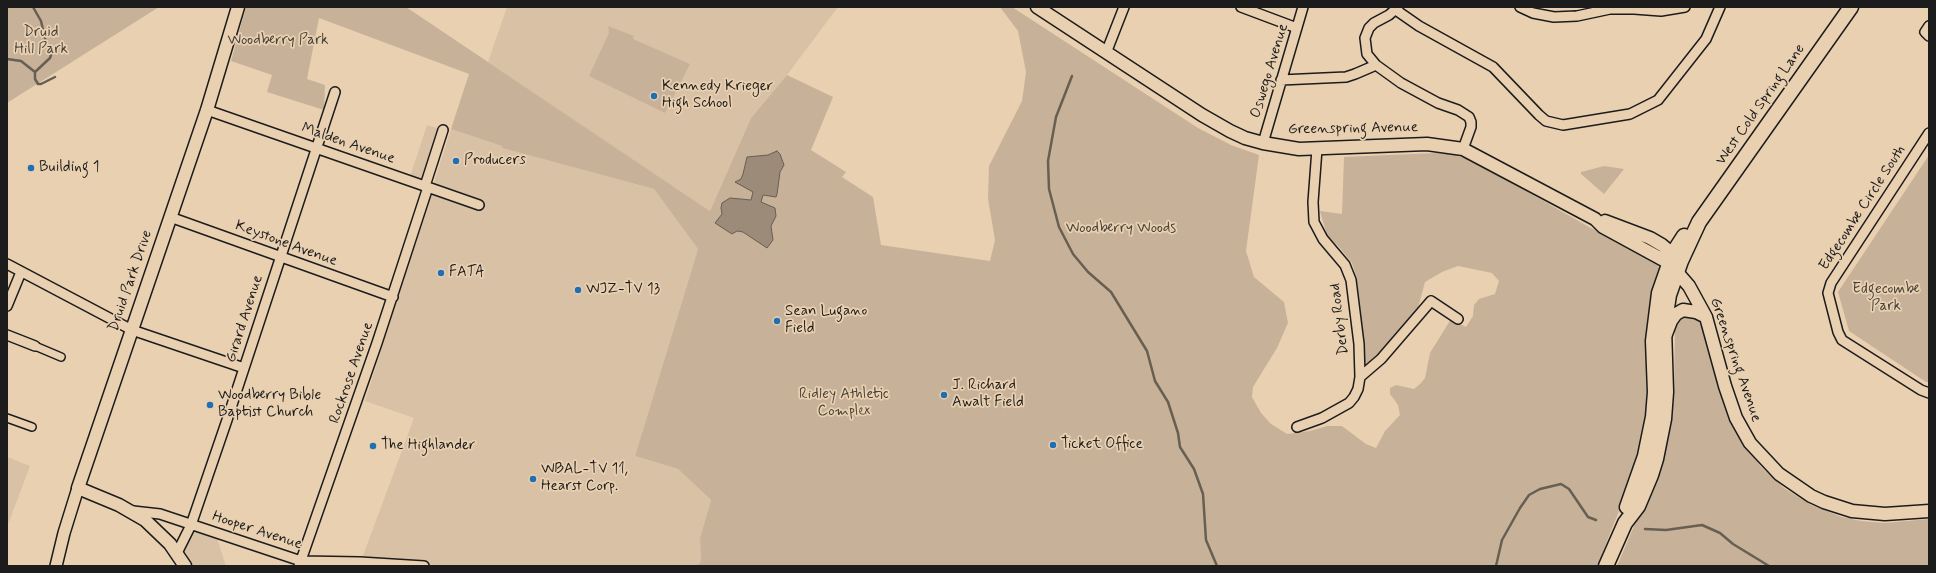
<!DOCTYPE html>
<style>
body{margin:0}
#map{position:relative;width:1936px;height:573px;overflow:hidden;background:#e9d0b1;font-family:Mynerve,sans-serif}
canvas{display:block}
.frame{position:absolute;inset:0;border:8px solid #1c1c1c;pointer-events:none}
</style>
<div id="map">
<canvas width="1936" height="573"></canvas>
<div class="frame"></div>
</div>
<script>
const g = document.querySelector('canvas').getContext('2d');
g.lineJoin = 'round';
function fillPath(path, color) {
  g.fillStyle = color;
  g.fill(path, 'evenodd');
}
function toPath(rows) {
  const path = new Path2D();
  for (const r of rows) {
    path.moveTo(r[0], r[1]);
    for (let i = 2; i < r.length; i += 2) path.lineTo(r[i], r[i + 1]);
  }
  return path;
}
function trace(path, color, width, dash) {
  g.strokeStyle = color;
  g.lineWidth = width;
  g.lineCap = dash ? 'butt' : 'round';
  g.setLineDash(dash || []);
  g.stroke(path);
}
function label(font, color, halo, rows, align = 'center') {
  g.font = font + ' Mynerve,sans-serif';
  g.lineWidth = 3.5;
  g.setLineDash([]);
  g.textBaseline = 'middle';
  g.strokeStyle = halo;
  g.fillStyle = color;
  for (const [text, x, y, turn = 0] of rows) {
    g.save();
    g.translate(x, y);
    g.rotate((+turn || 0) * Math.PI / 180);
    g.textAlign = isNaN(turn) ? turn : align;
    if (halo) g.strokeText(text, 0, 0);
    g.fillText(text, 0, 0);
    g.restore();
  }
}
fillPath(toPath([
 [507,7,838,7,787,75,751,118,710,211,488,62],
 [427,125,437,128,437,131,420,185,409,180],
 [451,129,502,146,502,148,654,189,698,249,635,456,678,469,711,500,700,538,701,562,696,566,356,566,364,553,414,418,365,401],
 [7,457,30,466,7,527],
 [190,524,215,532,226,566,185,566,177,553]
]), '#d8c1a5');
fillPath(toPath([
 [7,7,159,7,7,103],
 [246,7,406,7,710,211,751,118,787,75,833,97,811,150,846,172,842,177,873,197,881,245,990,261,995,240,988,199,989,166,1022,101,1026,72,1018,31,1000,7,1012,7,1198,128,1231,145,1259,155,1246,251,1254,277,1284,302,1288,323,1277,348,1253,387,1252,397,1261,413,1271,424,1287,434,1310,431,1327,426,1342,426,1366,444,1376,448,1385,431,1400,415,1398,405,1390,394,1390,388,1396,385,1414,389,1420,384,1425,378,1430,353,1451,319,1466,327,1473,316,1474,305,1479,299,1495,294,1499,281,1492,273,1458,266,1442,272,1425,282,1418,308,1410,323,1364,371,1357,279,1352,263,1339,247,1327,236,1320,211,1342,214,1344,157,1435,153,1450,154,1465,158,1486,168,1589,227,1648,256,1657,263,1660,269,1651,323,1648,419,1637,466,1597,566,696,566,701,562,700,538,711,500,678,469,635,456,698,249,654,189,502,148,502,146,451,129,469,74,319,18,307,79,325,85,324,110,267,92,272,75,231,61],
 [608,26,634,36,633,39,690,64,665,113,589,76,609,33],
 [1929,155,1929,382,1926,382,1849,331,1838,292],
 [1604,166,1624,169,1604,194,1581,174,1581,172],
 [1685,315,1692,316,1701,321,1726,404,1743,442,1761,467,1784,488,1811,505,1842,517,1861,521,1885,523,1929,519,1929,566,1617,566,1655,477,1666,441,1674,392,1675,324,1678,319]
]), '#c7b299');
const water = toPath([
 [777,151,780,154,784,165,780,172,777,194,776,197,763,195,761,202,775,208,776,216,771,226,773,240,767,248,743,232,737,231,732,234,715,223,722,214,721,208,722,203,730,198,751,200,753,192,735,182,741,179,743,174,747,157,768,155,777,151]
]);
fillPath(water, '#9b8b78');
trace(water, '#685f53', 1);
trace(toPath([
 [33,7,41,21,47,47,52,52,50,58,35,72,35,79,38,84,41,84,55,77],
 [7,59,21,61,35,72],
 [1072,76,1056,117,1048,161,1049,189,1059,227,1073,254,1088,272,1111,292,1147,351,1155,381,1168,402,1178,433,1180,447,1194,469,1203,494,1206,540,1217,566],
 [1645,529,1666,530,1702,525,1720,533,1733,544,1769,566],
 [1496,566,1502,540,1520,508,1529,495,1540,489,1561,484,1569,489,1588,517,1596,520]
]), '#685f53', 2.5);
const pedestrian = toPath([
 [35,346,61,357],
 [7,418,32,427]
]);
const minor = toPath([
 [1241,7,1297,28],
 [1398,7,1389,15,1374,23,1369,28,1365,38,1367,54,1376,65,1401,83,1438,103,1458,110,1469,117,1471,122,1471,127,1463,149],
 [1520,7,1533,13,1554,17,1577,16,1610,9,1634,9,1661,11,1685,7],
 [1396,10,1419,26,1493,67,1539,115,1546,121,1563,125,1630,114,1658,100,1706,39,1720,7],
 [1929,26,1925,32,1929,36],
 [1106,53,1124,7],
 [1281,80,1346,77,1355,74,1376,65],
 [207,110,479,205],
 [1929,133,1831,283,1828,293,1838,332,1842,340,1921,390,1929,393],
 [1263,143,1303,7],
 [425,186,443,130],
 [170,217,393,297],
 [7,264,132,330,244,368],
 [7,306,21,272],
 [7,335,35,346],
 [1360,377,1381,359,1431,301,1458,319],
 [1297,427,1322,418,1349,403,1354,397,1358,389,1360,377,1359,344,1351,280,1345,265,1323,239,1314,222,1313,202,1317,149],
 [133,511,160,514,301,561,360,562,424,566],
 [177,553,191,525,227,420,335,92],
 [299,566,377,343,428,187]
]);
const tertiary = toPath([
 [56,566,64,533,78,488]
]);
const secondary = toPath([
 [1037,7,1202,115,1230,131,1245,138,1263,143,1299,149,1427,144,1463,149,1595,219,1603,227,1669,263,1689,286,1706,317,1725,386,1736,418,1750,443,1779,474,1811,496,1824,502,1852,511,1885,514,1929,511],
 [1605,221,1650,238,1662,245,1680,260],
 [1666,334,1671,321,1676,314,1683,310,1696,312,1706,317],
 [185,566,170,544,145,520,119,505,78,488,207,110,238,7]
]);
const primary = toPath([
 [1627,507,1645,456,1653,417,1655,392,1653,341,1659,293,1673,253,1684,236],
 [1606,566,1625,523,1638,506,1651,475,1656,459,1664,419,1666,392,1664,327,1669,295,1681,261,1699,222,1851,7]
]);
trace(pedestrian, '#1c1c1c', 10);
trace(minor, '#1c1c1c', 12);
trace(tertiary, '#1c1c1c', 14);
trace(secondary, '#1c1c1c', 15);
trace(primary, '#1c1c1c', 17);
trace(pedestrian, '#e9d0b1', 7);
trace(minor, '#e9d0b1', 9);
trace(tertiary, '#e9d0b1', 11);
trace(secondary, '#e9d0b1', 12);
trace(primary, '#e9d0b1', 14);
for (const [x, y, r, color] of [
 [654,96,4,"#1f6fb2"],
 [456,161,4,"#1f6fb2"],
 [31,168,4,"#1f6fb2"],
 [441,273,4,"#1f6fb2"],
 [578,290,4,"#1f6fb2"],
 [777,321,4,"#1f6fb2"],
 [944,395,4,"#1f6fb2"],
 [210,405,4,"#1f6fb2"],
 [1053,445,4,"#1f6fb2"],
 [373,446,4,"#1f6fb2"],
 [533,479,4,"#1f6fb2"]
]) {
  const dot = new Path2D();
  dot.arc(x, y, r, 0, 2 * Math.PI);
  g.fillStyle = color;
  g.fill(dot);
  trace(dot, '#e9d0b1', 1.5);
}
label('15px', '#47423b', '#e9d0b1', [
 ["Druid",41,33],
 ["Hill Park",41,50],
 ["Woodberry Park",278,41],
 ["Woodberry Woods",1121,229],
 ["Edgecombe",1886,290],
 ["Park",1886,307],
 ["Ridley Athletic",844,395],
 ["Complex",844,412]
]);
label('15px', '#1c1c1c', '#e9d0b1', [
 ["Oswego Avenue",1270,71,-73],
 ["West Cold Spring Lane",1761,105,-55],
 ["Greenspring Avenue",1353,129,-1],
 ["Malden Avenue",348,144,19],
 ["Edgecombe Circle South",1863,208,-57],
 ["Keystone Avenue",286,244,20],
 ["Druid Park Drive",131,281,-71],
 ["Girard Avenue",245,319,-72],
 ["Derby Road",1340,319,-97],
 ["Greenspring Avenue",1735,360,71],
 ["Rockrose Avenue",352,373,-71],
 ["Hooper Avenue",257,531,18]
]);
label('15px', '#1c1c1c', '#e9d0b1', [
 ["Kennedy Krieger",662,87],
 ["High School",662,104],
 ["Producers",464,161],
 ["Building 1",39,168],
 ["FATA",449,273],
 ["WJZ-TV 13",586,290],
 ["Sean Lugano",785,312],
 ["Field",785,329],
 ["J. Richard",952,386],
 ["Awalt Field",952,403],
 ["Woodberry Bible",218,396],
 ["Baptist Church",218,413],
 ["Ticket Office",1061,445],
 ["The Highlander",381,446],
 ["WBAL-TV 11,",541,470],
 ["Hearst Corp.",541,487]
], 'left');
</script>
